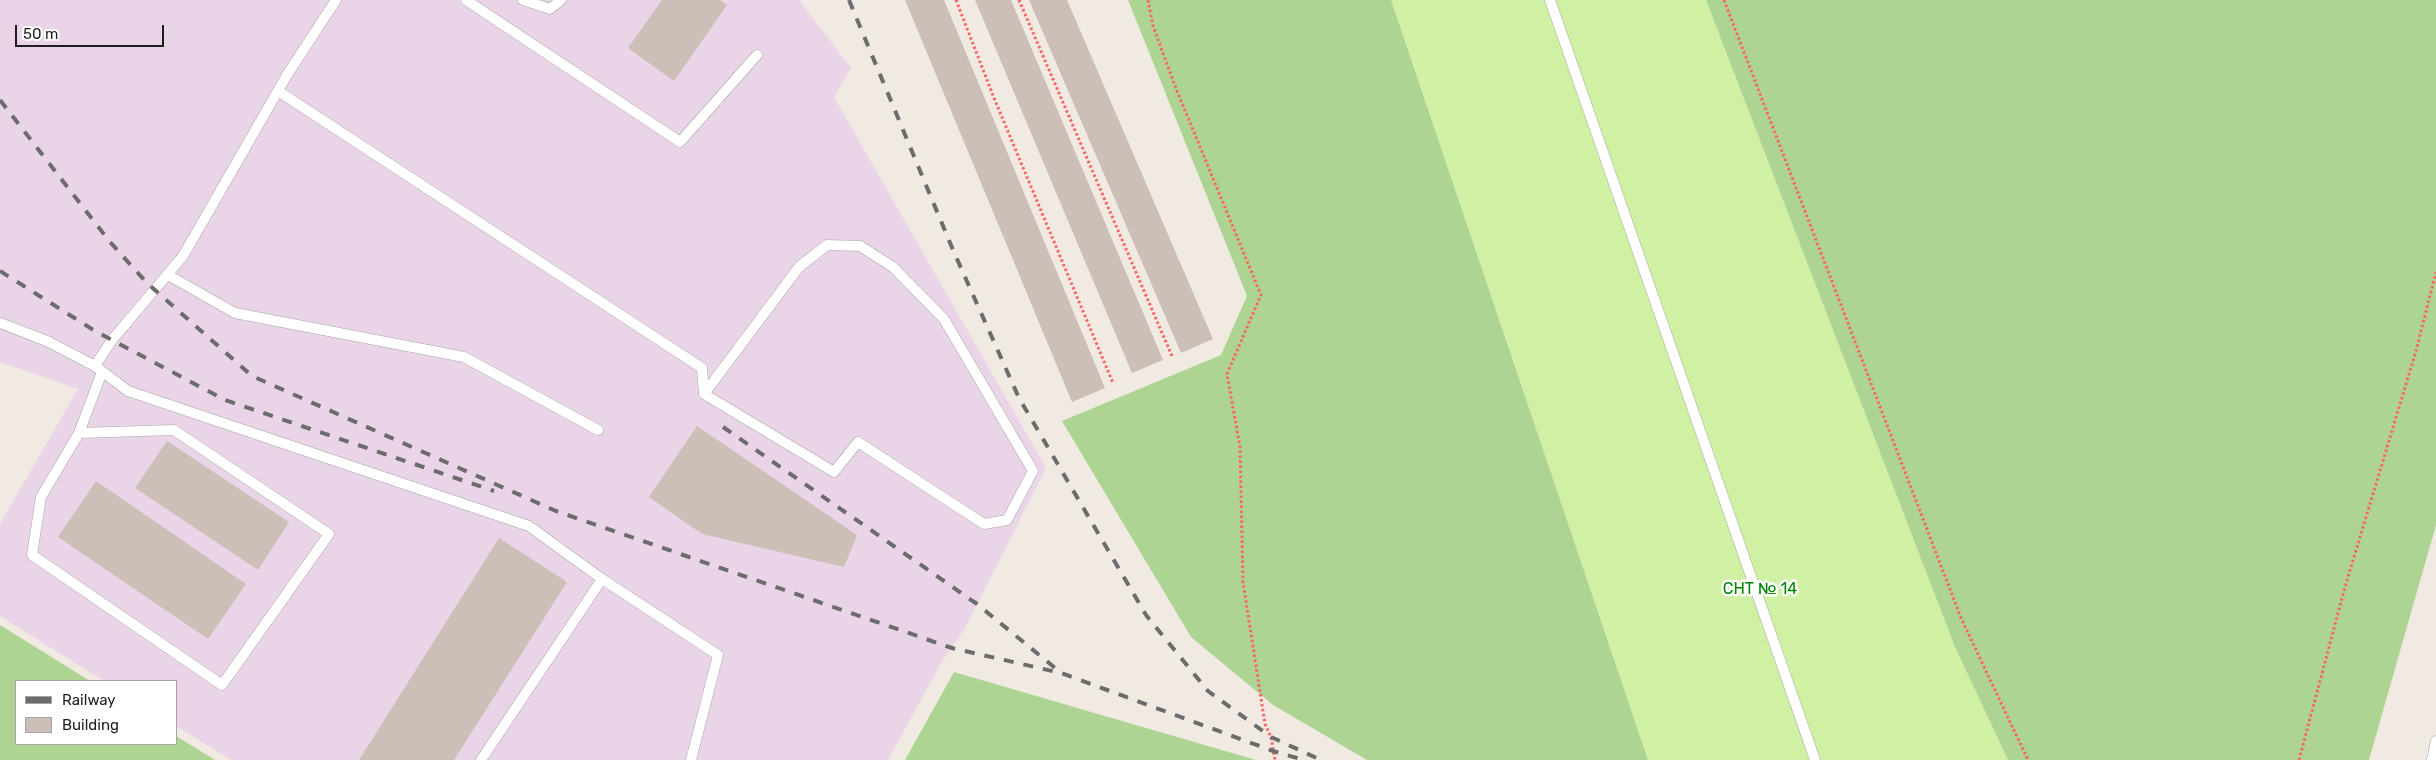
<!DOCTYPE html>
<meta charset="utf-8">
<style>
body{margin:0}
#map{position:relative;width:2436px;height:760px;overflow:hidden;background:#f0eae2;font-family:Rubik,sans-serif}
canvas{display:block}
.legend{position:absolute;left:15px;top:680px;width:162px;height:65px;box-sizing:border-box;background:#fff;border:1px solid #a5a5a5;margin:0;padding:6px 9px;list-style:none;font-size:15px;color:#1e1e1e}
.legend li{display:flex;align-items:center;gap:10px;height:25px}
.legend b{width:25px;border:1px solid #a5a5a5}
.scale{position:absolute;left:15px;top:25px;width:149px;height:22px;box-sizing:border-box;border:2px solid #1e1e1e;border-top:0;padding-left:6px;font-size:15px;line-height:18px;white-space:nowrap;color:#1e1e1e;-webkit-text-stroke:4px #fff;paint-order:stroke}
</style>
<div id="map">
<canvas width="2436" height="760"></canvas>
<ul class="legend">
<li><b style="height:6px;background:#6c6c6c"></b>Railway</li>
<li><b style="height:14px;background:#ccbfb8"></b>Building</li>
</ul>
<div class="scale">50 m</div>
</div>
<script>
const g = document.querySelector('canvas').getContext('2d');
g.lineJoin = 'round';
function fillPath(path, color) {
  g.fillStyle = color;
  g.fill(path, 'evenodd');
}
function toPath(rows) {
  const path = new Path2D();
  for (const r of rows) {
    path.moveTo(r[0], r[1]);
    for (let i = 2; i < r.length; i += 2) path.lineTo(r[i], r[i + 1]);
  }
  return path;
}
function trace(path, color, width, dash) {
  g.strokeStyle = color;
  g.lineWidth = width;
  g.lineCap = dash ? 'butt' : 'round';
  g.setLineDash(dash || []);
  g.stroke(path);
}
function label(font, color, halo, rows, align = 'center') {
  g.font = font + ' Rubik,sans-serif';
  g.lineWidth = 5;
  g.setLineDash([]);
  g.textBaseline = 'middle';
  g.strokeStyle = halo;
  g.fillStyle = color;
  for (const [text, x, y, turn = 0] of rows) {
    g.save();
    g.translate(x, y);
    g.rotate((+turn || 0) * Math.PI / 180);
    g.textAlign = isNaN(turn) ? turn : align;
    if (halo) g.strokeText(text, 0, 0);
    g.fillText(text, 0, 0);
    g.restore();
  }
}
fillPath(toPath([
 [0,0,799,0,851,68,834,97,1046,468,965,628,941,663,888,760,231,760,176,726,176,681,104,681,0,616,0,524,78,389,0,362]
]), '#ead4e8');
fillPath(toPath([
 [1391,0,1706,0,1955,647,2008,760,1648,760]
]), '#d0f0a3');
fillPath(toPath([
 [1128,0,1391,0,1648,760,1367,760,1273,705,1191,637,1062,421,1221,355,1247,296],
 [1706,0,2436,0,2436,525,2369,760,2008,760,1955,647],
 [0,625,90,681,16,681,16,744,176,744,176,736,215,760,0,760],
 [954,672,1256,760,905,760]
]), '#add493');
fillPath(toPath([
 [662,0,720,0,727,5,674,81,628,48],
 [905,0,944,0,1105,388,1072,402],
 [975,0,1011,0,1163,360,1132,373],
 [1029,0,1067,0,1213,339,1181,353],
 [697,426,857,535,844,567,702,534,649,497],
 [167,441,289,522,258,570,135,488],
 [96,481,246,584,208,639,58,537],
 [499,538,567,582,454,760,359,760]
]), '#ccbfb8');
const service = toPath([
 [466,0,680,142,757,55],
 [523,0,550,9,561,0],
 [1550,0,1815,760],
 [278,91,702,368,704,394,834,472,858,442,984,524,1007,520,1033,471,944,319,893,267,860,246,827,245,799,267,704,394],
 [168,275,235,313,464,357,598,430],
 [0,323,47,341,95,366,112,340,183,256,287,75,336,0],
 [95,366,128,391,529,526,602,579,718,655,691,760],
 [79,433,174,430,329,534,222,685,32,555,41,497,79,433,102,372],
 [481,760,602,579],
 [2432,760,2436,741]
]);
trace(service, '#a5a5a5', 11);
trace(toPath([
 [956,0,994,98,1113,383],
 [1019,0,1172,356],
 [1148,0,1153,26,1177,91,1261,295,1227,374,1240,447,1243,582,1265,724,1271,737,1275,760],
 [1724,0,1961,618,2028,760],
 [2299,760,2345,587,2416,351,2436,272]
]), '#ff6464', 3, [2.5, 2.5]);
trace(service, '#fff', 10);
trace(toPath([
 [849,0,953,250,1019,398,1146,615,1208,691,1271,737,1321,760],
 [0,100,110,242,147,283,252,376,556,511,952,648,1061,673,1273,751,1304,760],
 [0,271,95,331,225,400,494,491],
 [723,427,977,604,1060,672]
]), '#6c6c6c', 4, [10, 10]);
label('16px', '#038700', '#fff', [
 ["СНТ № 14",1760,589]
]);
</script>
